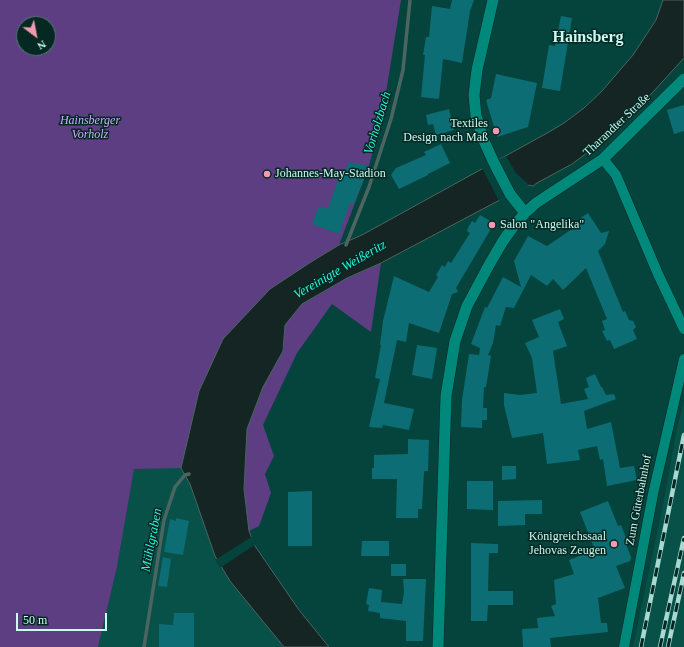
<!DOCTYPE html>
<meta charset="utf-8">
<style>
body{margin:0}
#map{position:relative;width:684px;height:647px;overflow:hidden;background:#04443d;font-family:"Times New Roman",serif}
canvas{display:block}
.north{position:absolute;left:16px;top:16px;width:40px;height:40px;box-sizing:border-box;background:#052823;border:1px solid #547c75;border-radius:50%;rotate:148deg;font-size:11px;font-weight:700;line-height:16px;text-align:center;color:#cafaf1}
.north::after{content:'';display:block;margin:auto;width:14px;height:18px;background:#f19ab1;clip-path:polygon(50% 0,100% 100%,50% 72%,0 100%)}
.scale{position:absolute;left:16px;top:613px;width:91px;height:18px;box-sizing:border-box;border:2px solid #cafaf1;border-top:0;padding-left:5px;font-size:12px;line-height:14px;white-space:nowrap;color:#cafaf1;-webkit-text-stroke:3px #052823;paint-order:stroke}
</style>
<div id="map">
<canvas width="684" height="647"></canvas>
<div class="north">N</div>
<div class="scale">50 m</div>
</div>
<script>
const g = document.querySelector('canvas').getContext('2d');
g.lineJoin = 'round';
function fillPath(path, color) {
  g.fillStyle = color;
  g.fill(path, 'evenodd');
}
function toPath(rows) {
  const path = new Path2D();
  for (const r of rows) {
    path.moveTo(r[0], r[1]);
    for (let i = 2; i < r.length; i += 2) path.lineTo(r[i], r[i + 1]);
  }
  return path;
}
function trace(path, color, width, dash) {
  g.strokeStyle = color;
  g.lineWidth = width;
  g.lineCap = dash ? 'butt' : 'round';
  g.setLineDash(dash || []);
  g.stroke(path);
}
function label(font, color, halo, rows, align = 'center') {
  g.font = font + ' "Times New Roman",serif';
  g.lineWidth = 3;
  g.setLineDash([]);
  g.textBaseline = 'middle';
  g.strokeStyle = halo;
  g.fillStyle = color;
  for (const [text, x, y, turn = 0] of rows) {
    g.save();
    g.translate(x, y);
    g.rotate((+turn || 0) * Math.PI / 180);
    g.textAlign = isNaN(turn) ? turn : align;
    if (halo) g.strokeText(text, 0, 0);
    g.fillText(text, 0, 0);
    g.restore();
  }
}
fillPath(toPath([
 [684,402,684,647,633,647,664,500,677,428],
 [134,468,181,468,190,484,215,556,230,581,284,647,98,647,117,567]
]), '#085149');
fillPath(toPath([
 [0,0,401,0,383,111,369,166,339,245,311,262,187,444,181,468,134,469,117,567,98,647,0,647],
 [24,24,48,24,48,48,24,48],
 [381,263,371,332,332,304,297,353,263,425,274,456,265,474,271,493,259,526,249,531,244,489,247,429,263,387,283,351,285,325,302,304,347,278]
]), '#5d3e82');
const water = toPath([
 [663,0,684,0,684,58,643,103,607,138,572,164,537,183,533,186,528,185,381,263,347,278,302,304,285,325,283,351,263,387,247,429,244,489,249,531,255,546,299,610,329,647,284,647,230,581,215,556,190,484,181,468,199,391,223,339,270,289,311,262,339,245,362,235,549,132,564,123,584,108,602,91,633,55,656,20,663,0]
]);
fillPath(water, '#142523');
trace(water, '#4b6561', 1);
fillPath(toPath([
 [506,156,516,173,529,185,499,201,482,168],
 [253,536,256,544,220,568,215,560]
]), '#04443d');
trace(toPath([
 [346,245,369,187,391,119,403,70,410,0],
 [144,647,164,520,175,487,185,475,189,474]
]), '#4b6561', 3.5);
fillPath(toPath([
 [452,0,474,0,470,11,462,63,443,59,439,99,421,97,425,55,423,55,426,37,429,37,432,6,450,9],
 [561,16,572,18,560,91,542,88,549,45,555,46],
 [496,74,537,83,528,127,497,137,486,100,491,98],
 [684,105,684,131,674,134,667,110],
 [449,109,454,130,436,135,433,124,428,125,426,115],
 [441,144,450,163,428,174,428,175,399,189,391,175,396,168,426,155,424,152],
 [349,162,369,166,354,204,350,203,339,234,312,224,319,206,328,209,340,174,343,175],
 [588,213,601,233,609,231,605,244,598,251,623,312,625,311,629,320,633,321,636,327,633,330,637,339,614,349,610,340,607,341,602,331,605,330,602,321,607,319,586,268,563,290,553,279,547,286,531,275,514,308,506,307,500,326,496,325,493,343,488,355,491,356,486,387,484,387,483,408,487,408,487,420,482,420,482,428,461,427,462,400,469,354,479,355,480,348,471,344,485,307,487,308,503,277,521,287,514,261,528,236,547,246,578,225,579,219],
 [480,215,492,222,492,227,456,288,458,292,452,294,439,333,409,323,406,342,397,340,384,403,414,409,409,430,383,425,382,428,369,427,380,379,375,378,381,345,380,345,383,321,394,276,429,292,438,277,436,275,442,265,445,267,448,261,451,263,470,233,467,231,469,226,472,221,475,223],
 [560,309,564,319,558,322,567,346,553,351,561,404,588,399,584,389,589,387,586,378,595,374,601,387,602,387,606,395,614,394,616,399,584,411,587,429,611,422,620,468,634,466,637,480,607,486,603,459,600,460,597,446,578,450,580,460,547,464,543,433,512,438,504,405,504,393,520,395,537,393,532,358,525,343,539,337,532,320],
 [417,345,437,348,432,379,412,375],
 [408,439,429,440,428,471,424,471,422,509,418,509,418,518,396,518,397,479,372,479,372,468,374,468,374,455,408,454],
 [502,466,516,466,516,479,502,480],
 [467,481,493,481,493,510,467,509],
 [312,491,312,546,288,546,288,492],
 [542,500,542,514,525,514,525,525,498,526,498,501],
 [608,501,618,526,621,525,626,538,624,539,631,557,630,561,616,566,625,588,598,598,601,623,607,623,608,632,550,638,551,647,523,647,522,629,538,628,537,618,555,616,551,606,556,604,554,580,574,574,569,560,595,550,580,512],
 [176,518,189,521,183,555,164,552,170,519,176,521],
 [362,541,389,541,389,556,361,556],
 [471,543,498,544,498,553,489,553,488,591,513,591,513,605,488,605,487,621,471,621],
 [163,557,171,559,167,587,158,586],
 [391,564,406,564,406,576,391,576],
 [403,579,426,579,423,641,406,641,406,621,380,618,380,613,368,611,369,605,366,604,369,588,382,590,381,602,402,604,404,592],
 [174,613,194,613,194,647,159,647,159,624,173,625]
]), '#0c6d74');
const minor = toPath([
 [603,159,616,175,658,274,684,329],
 [624,647,653,494,684,359]
]);
const secondary = toPath([
 [493,0,477,70,474,95,476,116,484,141,494,163,510,194,525,213],
 [438,647,446,396,455,341,467,306,489,265,503,241,513,227,525,213,536,203,603,159,684,79]
]);
trace(minor, '#052823', 11);
trace(secondary, '#052823', 12);
trace(minor, '#00887a', 10);
trace(secondary, '#00887a', 11);
const rail = toPath([
 [641,647,684,435],
 [660,647,684,538],
 [668,647,684,573]
]);
trace(rail, '#a7d9d1', 4.5);
trace(rail, '#052823', 3, [9]);
for (const [x, y, r, color] of [
 [496,131,4,"#f19ab1"],
 [267,174,4,"#f19ab1"],
 [492,225,4,"#f19ab1"],
 [614,544,4,"#f19ab1"]
]) {
  const dot = new Path2D();
  dot.arc(x, y, r, 0, 2 * Math.PI);
  g.fillStyle = color;
  g.fill(dot);
  trace(dot, '#052823', 1.5);
}
label('italic 12px', '#cdabfe', '#052823', [
 ["Hainsberger",90,121],
 ["Vorholz",90,135]
]);
label('12px', '#cafaf1', '#052823', [
 ["Textiles",488,124],
 ["Design nach Maß",488,138],
 ["Johannes-May-Stadion",275,174,"left"],
 ["Salon \"Angelika\"",500,225,"left"],
 ["Königreichssaal",606,537],
 ["Jehovas Zeugen",606,551]
], 'right');
label('12px', '#cafaf1', '#052823', [
 ["Tharandter Straße",617,125,-43],
 ["Zum Güterbahnhof",639,500,-79]
]);
label('italic 13px', '#2cf5de', '#052823', [
 ["Vorholzbach",378,123,-73],
 ["Vereinigte Weißeritz",340,270,-30],
 ["Mühlgraben",152,540,-79]
]);
label('bold 16px', '#cafaf1', '#052823', [
 ["Hainsberg",588,38]
]);
</script>
